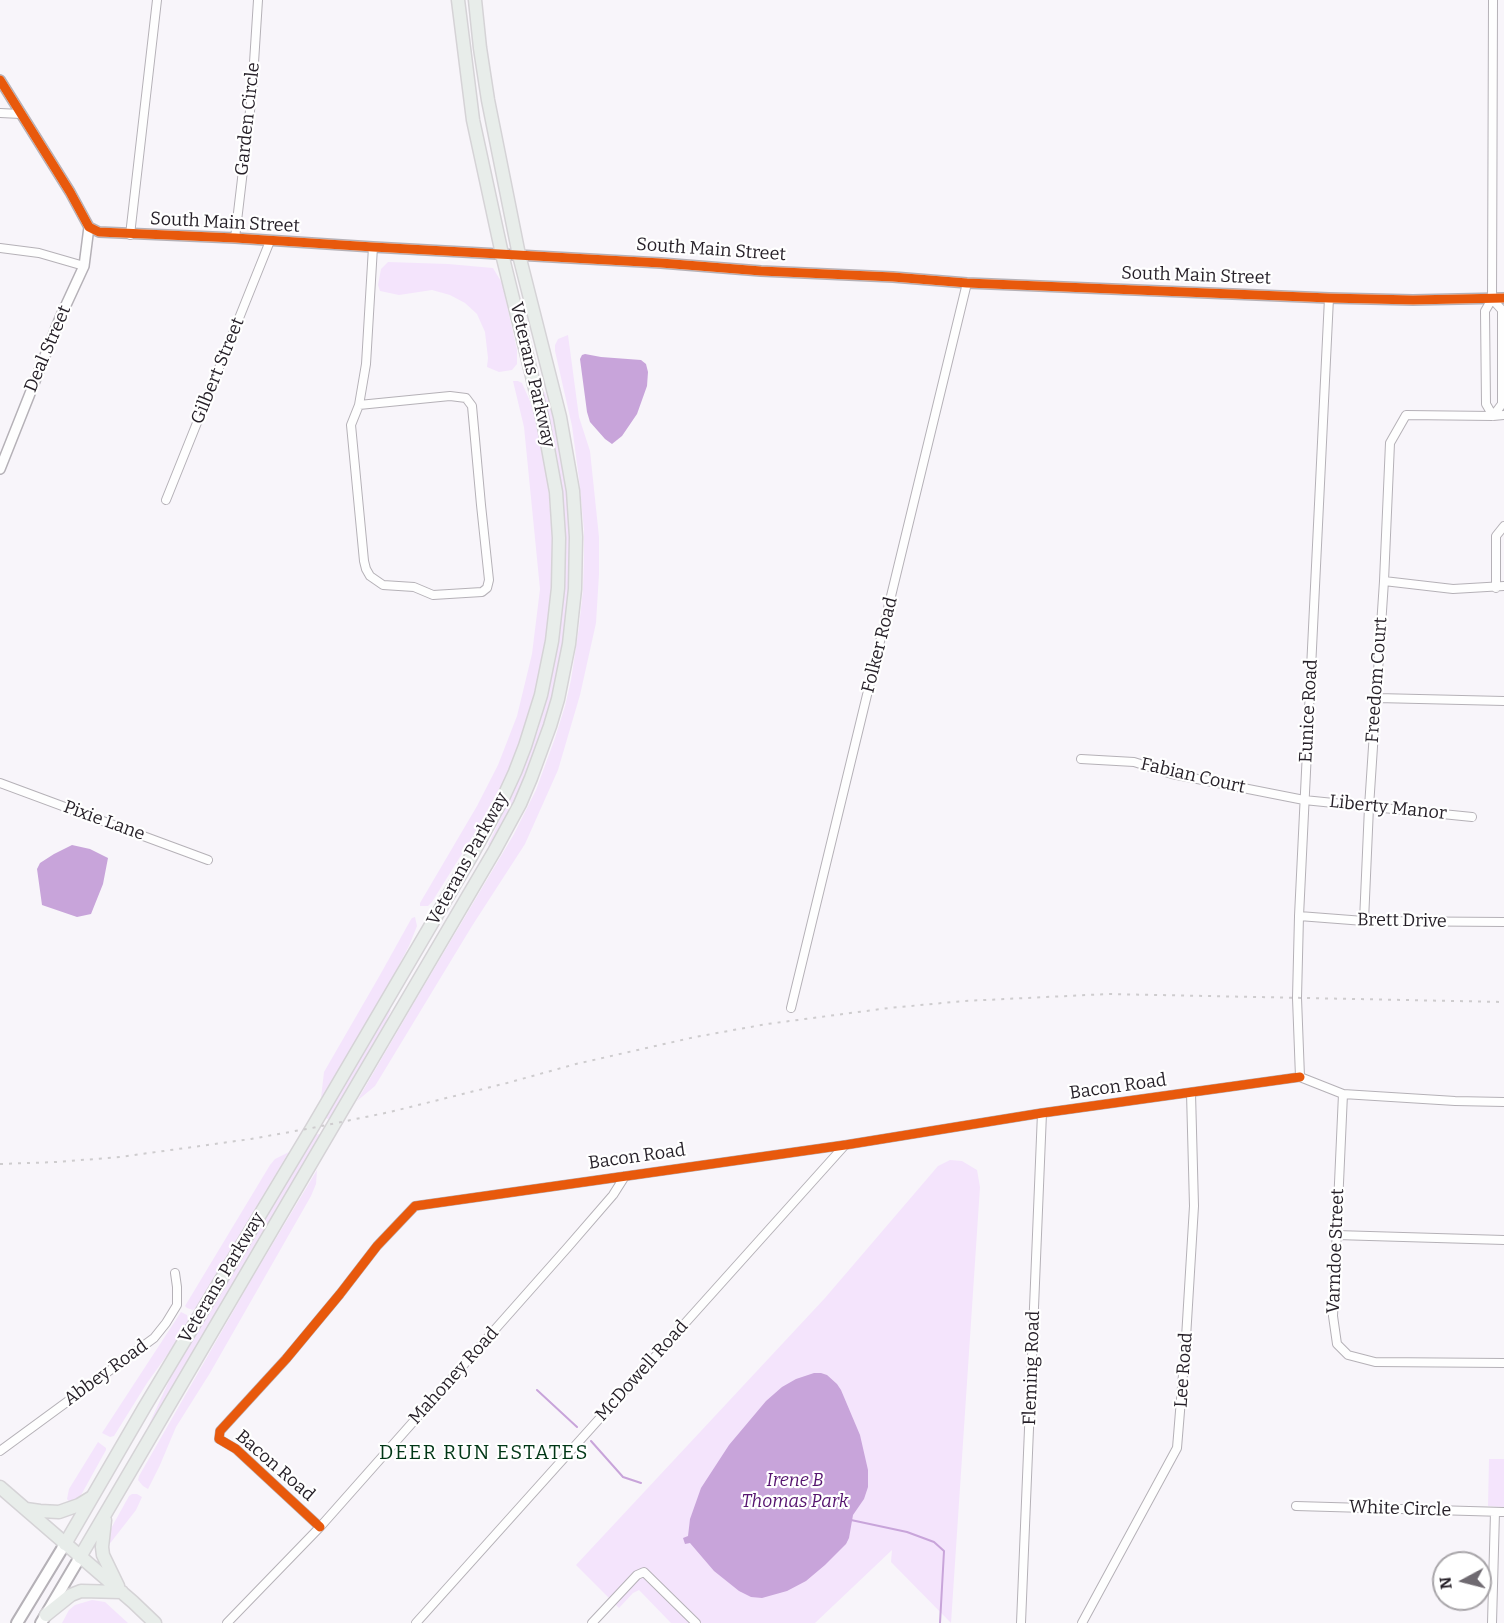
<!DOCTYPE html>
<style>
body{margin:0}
#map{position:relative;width:1504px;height:1623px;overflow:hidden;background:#f8f5fa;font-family:Bitter,serif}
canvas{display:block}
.north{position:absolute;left:1432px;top:1551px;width:60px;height:60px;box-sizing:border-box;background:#fff;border:2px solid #a8a5a9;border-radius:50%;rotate:263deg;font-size:16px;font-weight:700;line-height:24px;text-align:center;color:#251f27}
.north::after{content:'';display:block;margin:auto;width:21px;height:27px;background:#6f6a71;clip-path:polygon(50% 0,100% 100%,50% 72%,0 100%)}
</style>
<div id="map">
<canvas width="1504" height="1623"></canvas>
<div class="north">N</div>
</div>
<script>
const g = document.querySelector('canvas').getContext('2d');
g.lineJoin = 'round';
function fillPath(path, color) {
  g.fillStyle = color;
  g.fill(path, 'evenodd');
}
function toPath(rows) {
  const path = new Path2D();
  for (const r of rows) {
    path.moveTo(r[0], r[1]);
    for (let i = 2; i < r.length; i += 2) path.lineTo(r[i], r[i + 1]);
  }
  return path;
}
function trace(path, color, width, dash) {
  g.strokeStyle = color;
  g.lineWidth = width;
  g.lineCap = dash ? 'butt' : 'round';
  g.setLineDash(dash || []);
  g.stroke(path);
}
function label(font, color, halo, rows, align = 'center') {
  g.font = font + ' Bitter,serif';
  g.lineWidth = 4.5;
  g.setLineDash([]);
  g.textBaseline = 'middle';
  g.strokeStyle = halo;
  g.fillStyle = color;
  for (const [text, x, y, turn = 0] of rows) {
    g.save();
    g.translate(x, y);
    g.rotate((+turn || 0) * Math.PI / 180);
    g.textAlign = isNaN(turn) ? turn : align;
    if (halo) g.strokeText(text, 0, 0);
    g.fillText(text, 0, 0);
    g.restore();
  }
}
fillPath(toPath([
 [388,262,448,264,493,268,502,283,517,350,517,364,512,370,499,372,487,367,488,358,485,332,477,314,465,303,450,295,432,290,399,295,380,291,378,285,381,269],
 [568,335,579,417,590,451,599,537,599,574,596,623,580,695,558,770,525,844,472,926,375,1086,357,1101,418,996,514,834,536,790,555,738,565,706,571,680,579,627,583,589,584,554,584,530,579,479,572,426,555,351,555,345,558,339],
 [513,381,518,381,522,383,533,408,542,445,548,485,552,535,552,589,543,655,528,719,518,748,496,799,432,902,428,906,420,906,420,903,477,806,498,765,517,716,532,654,540,589,524,427],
 [545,392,557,428,567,485,570,529,569,604,559,671,549,712,537,752,513,806,491,846,488,845,521,774,538,730,547,695,560,632,565,575,565,530,561,486,557,456,542,393],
 [415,917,417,926,409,946,388,986,329,1087,321,1098,324,1072,380,975,410,921,412,918],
 [388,1009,391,1010,380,1035,331,1118,327,1119,325,1117],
 [319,1134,321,1136,149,1432,146,1431,174,1370,315,1135],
 [289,1152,196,1308,193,1310,187,1308,185,1306,270,1165,275,1159],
 [950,1160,962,1161,977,1170,980,1187,951,1623,891,1562,892,1550,815,1623,671,1623,639,1590,633,1593,619,1608,576,1565,825,1298,938,1166],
 [317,1170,316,1184,311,1196,210,1373,176,1427,160,1465,148,1489,143,1486,138,1480,139,1476,254,1275],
 [181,1312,187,1315,188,1322,175,1344,147,1383,114,1436,110,1437,102,1433],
 [98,1442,106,1448,106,1450,80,1497,71,1504,67,1499,69,1489],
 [1489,1459,1504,1459,1504,1507,1488,1506],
 [132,1494,137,1494,142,1497,136,1510,108,1546,106,1545,109,1532,129,1496],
 [92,1600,105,1602,128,1623,62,1623,69,1610,75,1605]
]), '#f4e4fc');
fillPath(toPath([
 [585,354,601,357,641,360,646,364,648,372,647,386,637,414,622,436,612,444,605,439,590,422,587,412,580,359,582,355],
 [72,845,90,849,108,858,103,884,91,914,77,917,42,905,37,869,40,863,54,854],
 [814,1373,821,1373,827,1375,837,1384,841,1390,860,1435,868,1470,868,1487,864,1499,853,1515,849,1538,846,1544,825,1565,806,1581,787,1591,762,1598,751,1597,739,1591,714,1571,690,1543,685,1544,683,1538,688,1536,690,1519,701,1488,729,1445,766,1401,782,1387,796,1379]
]), '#c8a4da');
trace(toPath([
 [537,1390,577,1427],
 [591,1441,623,1477,641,1483],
 [851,1520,907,1532,934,1542,944,1551,940,1623]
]), '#c8a4da', 2);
const minor = toPath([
 [0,113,21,114],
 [130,235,157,0],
 [235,238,252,94,258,0],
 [0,248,39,253,84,266],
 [1492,299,1502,310,1502,404,1493,416],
 [359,405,450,396,466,398,472,406,481,505,489,580,487,588,482,592,433,595,414,587,383,585,370,576,366,569,364,561,351,425,359,405,366,364,373,247],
 [1493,416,1486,404,1485,311,1492,299,1493,0],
 [166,500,270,241],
 [1384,581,1453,589,1504,586],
 [1496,588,1496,536,1504,526],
 [1377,698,1504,701],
 [1081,759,1134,762,1172,774,1304,800,1472,817],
 [0,783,208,860],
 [1299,916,1364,921,1504,922],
 [1364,921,1369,807,1384,581,1390,443,1406,415,1493,416,1504,415],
 [791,1008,967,283],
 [1300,1077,1297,998,1299,916,1329,298],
 [1300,1077,1343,1094,1455,1101,1504,1102],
 [1343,1094,1333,1316,1337,1344,1348,1355,1375,1362,1504,1363],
 [1336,1235,1504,1240],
 [0,1451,154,1338,166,1323,177,1305,177,1287,175,1273],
 [1296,1506,1504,1512],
 [320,1527,236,1449,219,1439,220,1431,286,1359,340,1294,377,1246,415,1206,845,1145,1042,1113,1300,1077],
 [227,1623,320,1527,568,1247,613,1195,625,1176],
 [416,1623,845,1145],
 [592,1623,637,1575,644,1572,696,1623],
 [1021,1623,1042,1113],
 [1082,1623,1177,1448,1186,1338,1194,1206,1191,1093],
 [1492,1623,1495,1512]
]);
const tertiary = toPath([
 [0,80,70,192,89,227,99,232,235,238,373,247,661,263,761,271,893,277,967,283,1329,298,1413,300,1504,298],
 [0,469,60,318,84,266,89,227]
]);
const secondary = toPath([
 [17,1623,65,1544],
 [41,1623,80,1557]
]);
const primary = toPath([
 [0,1487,133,1602,155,1623],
 [26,1509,40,1511,59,1512,79,1505,92,1497],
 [105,1520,102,1547,103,1555,118,1586],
 [65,1544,144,1408,312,1128,472,855,504,796,515,772,525,746,541,695,552,641,558,588,559,538,556,492,543,421,502,254,473,120,458,0],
 [80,1557,495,850,520,804,531,778,550,726,558,699,569,644,575,589,576,537,573,491,560,417,519,255,488,100,480,48,475,0],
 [46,1615,71,1595,81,1591,122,1592]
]);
trace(minor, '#b5b1b7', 10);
trace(tertiary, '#b5b1b7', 12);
trace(secondary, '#b5b1b7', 14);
trace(primary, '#d5d3d6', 15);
trace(minor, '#fefefe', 8);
trace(tertiary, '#fefefe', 9);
trace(secondary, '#fefefe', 10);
trace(primary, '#e8edea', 12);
trace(toPath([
 [0,1164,57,1162,120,1157,251,1139,312,1128,390,1112,507,1083,576,1064,695,1037,767,1024,889,1008,964,1001,1108,994,1504,1002]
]), '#ceccce', 2, [3, 6]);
trace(toPath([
 [0,80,70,192,89,227,99,232,235,238,373,247,661,263,761,271,893,277,967,283,1329,298,1413,300,1504,298],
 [320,1527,236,1449,219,1439,220,1431,286,1359,340,1294,377,1246,415,1206,845,1145,1042,1113,1300,1077]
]), '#e8590c', 9);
label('18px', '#251f27', '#fff', [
 ["Garden Circle",248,119,-84],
 ["South Main Street",225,223,3],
 ["South Main Street",711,250,4],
 ["South Main Street",1196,276,2],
 ["Deal Street",48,349,-67],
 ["Gilbert Street",218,371,-68],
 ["Veterans Parkway",532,375,77],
 ["Folker Road",880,645,-76],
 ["Freedom Court",1377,680,-86],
 ["Eunice Road",1309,711,-87],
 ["Fabian Court",1193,776,13],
 ["Liberty Manor",1388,808,6],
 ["Pixie Lane",104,821,20],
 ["Veterans Parkway",468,859,-61],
 ["Brett Drive",1402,921,1],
 ["Bacon Road",1118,1087,-8],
 ["Bacon Road",637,1157,-8],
 ["Varndoe Street",1336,1251,-88],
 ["Veterans Parkway",222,1278,-59],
 ["Fleming Road",1032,1368,-88],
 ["Lee Road",1184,1370,-86],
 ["McDowell Road",642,1371,-48],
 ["Abbey Road",106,1373,-36],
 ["Mahoney Road",454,1376,-48],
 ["Bacon Road",275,1466,41],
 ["White Circle",1400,1509,2]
]);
label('italic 18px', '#56146f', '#fff', [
 ["Irene B",795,1481],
 ["Thomas Park",795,1502]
]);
g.letterSpacing = '1.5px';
label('20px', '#003616', '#fff', [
 ["DEER RUN ESTATES",484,1453]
]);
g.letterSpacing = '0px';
</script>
